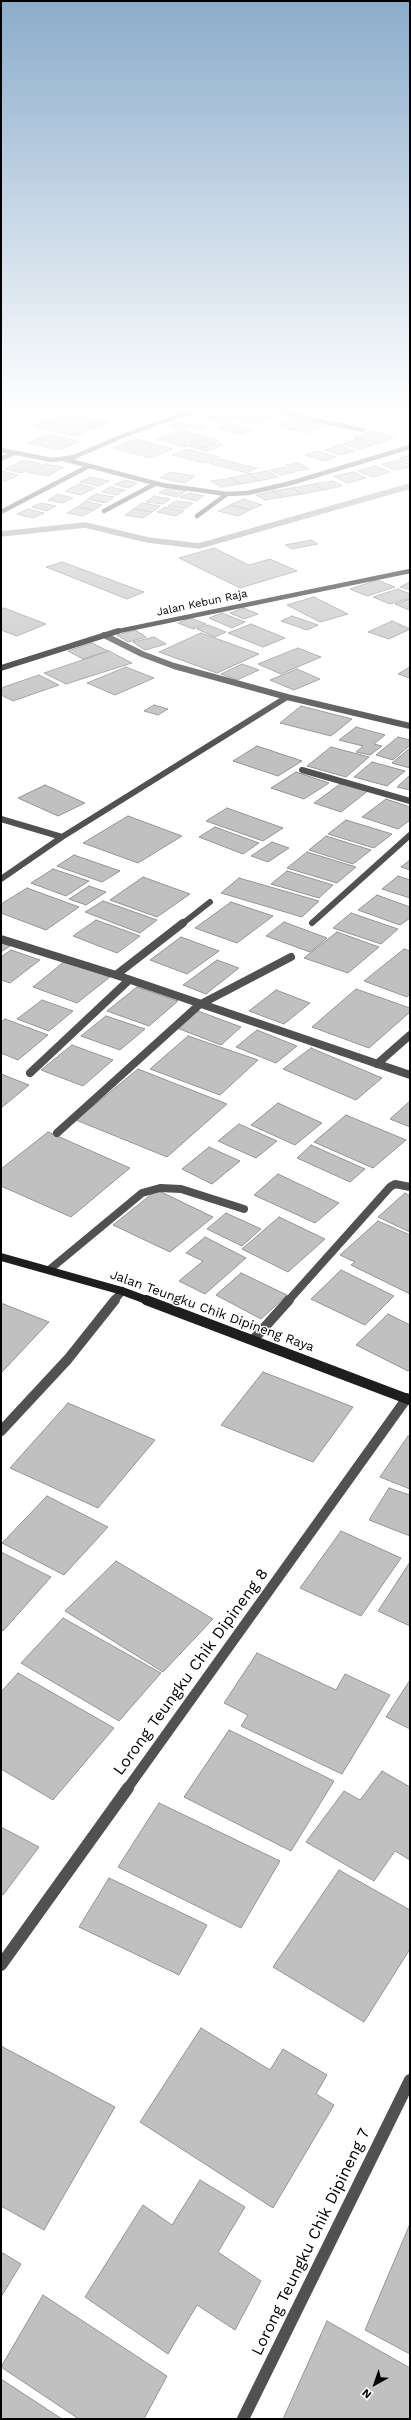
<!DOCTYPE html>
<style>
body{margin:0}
#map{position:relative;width:411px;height:2420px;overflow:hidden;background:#fff;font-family:"Work Sans",sans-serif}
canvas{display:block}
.frame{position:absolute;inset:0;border:2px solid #000;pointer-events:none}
.north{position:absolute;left:355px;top:2364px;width:40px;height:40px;-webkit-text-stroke:3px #fff;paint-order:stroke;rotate:220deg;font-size:11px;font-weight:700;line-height:16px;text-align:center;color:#000}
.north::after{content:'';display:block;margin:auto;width:14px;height:18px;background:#000;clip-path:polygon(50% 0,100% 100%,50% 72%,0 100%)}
</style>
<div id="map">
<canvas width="411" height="2420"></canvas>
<div class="frame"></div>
<div class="north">N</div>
</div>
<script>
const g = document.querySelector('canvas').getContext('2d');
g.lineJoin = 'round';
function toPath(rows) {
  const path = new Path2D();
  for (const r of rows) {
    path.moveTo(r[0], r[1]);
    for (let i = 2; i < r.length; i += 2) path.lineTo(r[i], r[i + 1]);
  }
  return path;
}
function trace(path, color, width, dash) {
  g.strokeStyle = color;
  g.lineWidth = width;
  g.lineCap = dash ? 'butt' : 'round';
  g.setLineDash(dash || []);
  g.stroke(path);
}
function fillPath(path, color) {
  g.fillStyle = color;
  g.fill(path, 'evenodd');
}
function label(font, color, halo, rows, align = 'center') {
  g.font = font + ' "Work Sans",sans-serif';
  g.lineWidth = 3;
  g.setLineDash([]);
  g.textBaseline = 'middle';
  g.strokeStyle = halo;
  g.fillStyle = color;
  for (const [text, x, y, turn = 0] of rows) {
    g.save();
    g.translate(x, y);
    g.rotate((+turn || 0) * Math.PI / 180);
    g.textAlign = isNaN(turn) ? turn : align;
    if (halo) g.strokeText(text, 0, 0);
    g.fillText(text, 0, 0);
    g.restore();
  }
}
trace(toPath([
 [1,534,85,525,148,540,199,546,410,486]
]), '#9f9f9f', 5.5);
const building = toPath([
 [9,407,30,407,21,411,6,408,9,407],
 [115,407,146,407,135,411,115,407],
 [155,407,158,407,172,410,159,415,144,411,155,407],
 [315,407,338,407,343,408,327,415,306,410,315,407],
 [355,407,378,407,369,410,355,407],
 [250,409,276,416,256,423,230,416,250,409],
 [67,413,109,422,76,436,34,426,67,413],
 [217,415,235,419,226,423,208,418,217,415],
 [295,418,323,425,306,433,277,426,295,418],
 [181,422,193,425,182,429,170,426,181,422],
 [200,424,209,427,201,430,192,427,200,424],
 [229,424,251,430,240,434,218,428,229,424],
 [182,430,208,438,184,447,157,439,182,430],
 [371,431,394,437,378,444,354,437,371,431],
 [49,434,79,442,59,450,28,443,49,434],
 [210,438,219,441,199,449,189,446,210,438],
 [137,439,173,449,150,458,113,448,137,439],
 [357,439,374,445,360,449,343,444,357,439],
 [214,443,223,445,207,451,199,449,214,443],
 [339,445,355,451,341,455,325,450,339,445],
 [187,449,219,457,205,463,172,455,187,449],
 [318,451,336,457,324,461,305,455,318,451],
 [410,455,410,462,400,458,410,455],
 [220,459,257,468,247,473,209,463,220,459],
 [24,460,40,464,21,473,5,469,24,460],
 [401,460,410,464,410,467,394,470,382,464,401,460],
 [299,463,309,469,296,471,286,465,299,463],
 [44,464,64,467,48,476,27,472,44,464],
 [375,466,390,472,373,477,358,471,375,466],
 [285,467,295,472,280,475,270,470,285,467],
 [1,471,18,475,6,481,1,480,1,471],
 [268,471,278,477,259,481,249,474,268,471],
 [170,472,195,476,185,483,160,478,170,472],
 [354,472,366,478,347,483,334,476,354,472],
 [249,474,259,481,240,484,231,478,249,474],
 [90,477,109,481,99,486,80,482,90,477],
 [231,478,240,484,221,487,211,481,231,478],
 [124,480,137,483,129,488,115,485,124,480],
 [333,481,342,486,323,490,314,484,333,481],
 [79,484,95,488,81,495,65,491,79,484],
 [314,484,323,490,302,494,292,488,314,484],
 [110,487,125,490,117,495,102,492,110,487],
 [168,488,186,491,177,497,159,493,168,488],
 [292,488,302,494,283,497,273,491,292,488],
 [273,491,283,497,265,500,256,495,273,491],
 [189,493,204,496,196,501,180,497,189,493],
 [58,494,73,498,63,503,48,500,58,494],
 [96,494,114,497,105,503,87,499,96,494],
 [154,496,170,499,163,504,146,502,154,496],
 [243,499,262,505,250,510,230,505,243,499],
 [86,501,102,505,94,510,77,507,86,501],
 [176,501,193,503,185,509,168,506,176,501],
 [41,503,56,506,47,511,32,507,41,503],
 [142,503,160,506,152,512,134,509,142,503],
 [230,505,250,510,238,516,218,511,230,505],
 [77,507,94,510,83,516,67,513,77,507],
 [165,507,184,511,176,516,157,512,165,507],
 [28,509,44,513,33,518,17,514,28,509],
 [134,509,152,512,143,518,125,515,134,509],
 [311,540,318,544,292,549,285,545,311,540],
 [214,548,249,565,270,559,297,571,240,588,179,558,214,548],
 [62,562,144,592,127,599,46,567,62,562],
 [377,580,395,587,367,596,350,589,377,580],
 [410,582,410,590,400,587,410,582],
 [398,589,410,594,410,598,390,604,373,597,398,589],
 [314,597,348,614,320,622,287,605,314,597],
 [410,599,409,610,395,604,410,599],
 [4,608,46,624,17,636,1,630,1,610,4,608],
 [244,608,258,614,244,619,230,613,244,608],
 [222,613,245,622,232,628,209,618,222,613],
 [292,616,318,625,307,630,281,621,292,616],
 [191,618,206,624,193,629,178,623,191,618],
 [392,621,410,629,389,639,368,632,392,621],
 [251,624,285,638,263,647,228,633,251,624],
 [208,625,226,632,215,637,197,629,208,625],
 [135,630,146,637,128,642,117,635,135,630],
 [201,633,259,654,217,673,159,652,201,633],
 [154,637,166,644,145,650,133,642,154,637],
 [92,643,108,651,83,659,68,651,92,643],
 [298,648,321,657,281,674,258,664,298,648],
 [109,651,132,663,66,684,44,673,109,651],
 [242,664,259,670,237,680,221,674,242,664],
 [126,667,154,678,115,695,87,683,126,667],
 [410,667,410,678,398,674,410,667],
 [297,669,320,679,294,690,270,680,297,669],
 [39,675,59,685,13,701,1,695,1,688,39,675],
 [154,705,168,709,158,715,144,711,154,705],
 [301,706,352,719,331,736,280,723,301,706],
 [356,727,385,735,374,744,382,746,370,755,356,752,363,746,339,740,356,727],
 [398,737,410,740,410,745,393,760,376,755,398,737],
 [257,746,302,761,278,776,233,761,257,746],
 [331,747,369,757,346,777,307,766,331,747],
 [410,748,410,768,392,763,410,748],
 [372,762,405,771,387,786,354,777,372,762],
 [296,772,329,783,304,799,271,788,296,772],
 [410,775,410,790,397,787,410,775],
 [343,782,369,790,341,812,314,803,343,782],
 [45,785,85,803,58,816,18,798,45,785],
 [386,799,410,807,410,820,398,829,362,817,386,799],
 [227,808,283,828,263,841,206,821,227,808],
 [128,816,182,836,138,863,83,843,128,816],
 [346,820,392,834,374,848,328,834,346,820],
 [215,827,259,843,243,854,199,837,215,827],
 [326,836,371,850,353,864,309,850,326,836],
 [272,842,289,848,268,862,251,856,272,842],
 [307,852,356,867,337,883,287,868,307,852],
 [74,855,120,871,102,882,57,866,74,855],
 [410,860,410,870,401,867,410,860],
 [53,869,89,881,66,896,31,883,53,869],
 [287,871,333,885,319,898,271,884,287,871],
 [398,876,410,880,410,898,382,889,398,876],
 [143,877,190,894,157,917,110,900,143,877],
 [239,878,319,901,302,917,221,893,239,878],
 [89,886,106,892,86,905,69,899,89,886],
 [27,888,79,907,46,930,1,913,1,904,27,888],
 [377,895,410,907,410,918,400,925,358,910,377,895],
 [103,901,157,920,140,933,85,912,103,901],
 [231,902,273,916,237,943,195,928,231,902],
 [351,913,398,929,381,944,333,928,351,913],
 [96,920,140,936,117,953,73,936,96,920],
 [284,922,327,938,310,952,266,936,284,922],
 [337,932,379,947,348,973,304,958,337,932],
 [181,937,219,951,187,974,150,960,181,937],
 [1,943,10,946,1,952,1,943],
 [404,949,410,951,410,994,407,997,364,981,404,949],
 [11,950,40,960,10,983,1,980,1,957,11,950],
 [217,960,239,968,206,994,183,985,217,960],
 [65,961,110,977,77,1003,33,987,65,961],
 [137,987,178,1001,149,1026,107,1011,137,987],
 [356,989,410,1008,410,1012,369,1048,312,1027,356,989],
 [276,990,310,1003,284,1024,249,1011,276,990],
 [42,1000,73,1011,49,1031,17,1019,42,1000],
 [198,1011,241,1027,221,1045,177,1028,198,1011],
 [106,1016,145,1029,120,1050,81,1036,106,1016],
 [5,1019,48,1035,18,1060,1,1053,1,1022,5,1019],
 [257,1030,297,1046,276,1063,236,1047,257,1030],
 [188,1036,258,1060,220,1095,150,1069,188,1036],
 [72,1045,113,1060,83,1086,41,1070,72,1045],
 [311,1048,382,1078,356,1100,283,1069,311,1048],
 [138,1069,227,1104,167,1157,76,1120,138,1069],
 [1,1074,29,1085,1,1108,1,1074],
 [410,1101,410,1127,390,1119,410,1101],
 [278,1103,322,1123,295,1145,251,1125,278,1103],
 [346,1115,406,1140,373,1168,314,1142,346,1115],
 [239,1124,277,1141,256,1158,218,1141,239,1124],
 [48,1132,130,1168,71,1217,1,1186,1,1169,48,1132],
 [311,1145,365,1169,350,1182,297,1158,311,1145],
 [209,1147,240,1161,212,1184,182,1169,209,1147],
 [278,1174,339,1203,315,1223,254,1195,278,1174],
 [157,1190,213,1217,170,1252,113,1225,157,1190],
 [405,1193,410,1196,410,1232,378,1217,405,1193],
 [226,1213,261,1229,242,1246,207,1229,226,1213],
 [279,1217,325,1239,288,1272,242,1249,279,1217],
 [378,1221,410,1235,410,1294,351,1265,355,1262,340,1255,378,1221],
 [205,1237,246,1258,205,1294,179,1281,203,1261,186,1253,205,1237],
 [341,1270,394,1296,365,1325,311,1299,341,1270],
 [241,1273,287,1295,261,1319,216,1295,241,1273],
 [1,1303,49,1322,2,1372,1,1372,1,1303],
 [388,1314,410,1325,410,1369,408,1371,356,1345,388,1314],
 [263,1372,353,1407,313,1462,221,1425,263,1372],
 [68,1403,155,1440,98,1508,10,1468,68,1403],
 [408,1436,410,1437,410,1489,380,1477,408,1436],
 [389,1488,410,1495,410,1536,369,1520,389,1488],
 [47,1496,108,1527,64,1575,2,1543,47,1496],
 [341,1531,401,1558,361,1616,300,1588,341,1531],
 [1,1552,51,1577,3,1631,1,1630,1,1552],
 [116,1561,213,1619,163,1672,65,1611,116,1561],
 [410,1562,410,1626,378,1611,410,1562],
 [63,1618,161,1673,119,1721,21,1663,63,1618],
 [257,1653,336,1690,345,1674,390,1695,342,1774,241,1726,248,1715,224,1703,257,1653],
 [18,1673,114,1728,53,1800,1,1769,1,1692,18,1673],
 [410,1680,410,1729,386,1717,410,1680],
 [229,1730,334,1781,291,1851,184,1797,229,1730],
 [382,1771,410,1787,410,1860,395,1851,374,1881,306,1842,344,1791,360,1800,382,1771],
 [159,1803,280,1861,241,1928,118,1867,159,1803],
 [1,1827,39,1847,3,1895,1,1894,1,1827],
 [339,1870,410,1910,410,1949,364,2022,273,1967,339,1870],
 [109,1878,207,1925,179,1975,79,1927,109,1878],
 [201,2028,270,2070,283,2049,327,2075,316,2094,334,2105,273,2208,140,2122,201,2028],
 [1,2046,115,2107,44,2230,1,2206,1,2046],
 [200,2180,245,2207,218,2252,261,2281,235,2330,197,2305,168,2354,85,2297,143,2205,172,2225,200,2180],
 [410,2224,410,2354,365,2330,410,2224],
 [1,2252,21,2264,1,2297,1,2252],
 [43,2295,167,2376,144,2419,79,2419,1,2367,43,2295],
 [327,2321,410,2368,410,2419,283,2419,327,2321],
 [1,2379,62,2419,1,2419,1,2379]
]);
fillPath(building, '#c0c0c0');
trace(building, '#959595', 1);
trace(toPath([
 [164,407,190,411],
 [257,407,363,430],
 [1,450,52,460,74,457,125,435,205,407],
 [1,459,14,453],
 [63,459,162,485,227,494,248,493,291,483,410,447],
 [104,511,155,484],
 [1,512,89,466],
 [197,516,227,494]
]), '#515151', 4.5);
trace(toPath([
 [104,635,142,654,174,666,287,697,410,726],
 [302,770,410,801],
 [1,819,62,837],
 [1,879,62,837,287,697],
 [312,923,410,835],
 [182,924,210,902]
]), '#515151', 6);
trace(toPath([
 [1,939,116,975,410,1075],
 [116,975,183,923],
 [377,1064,410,1035],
 [30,1073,129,980],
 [57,1133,199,1005,291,957],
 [49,1270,142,1193,160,1188,181,1189,244,1209],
 [114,1301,122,1291],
 [288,1301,390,1187,395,1184,410,1187]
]), '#515151', 8);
trace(toPath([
 [254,1339,289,1300],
 [1,1431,68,1359,115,1300],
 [127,1789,407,1398]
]), '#515151', 10);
trace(toPath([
 [1,1965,128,1788],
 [243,2419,410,2080]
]), '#515151', 12);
trace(toPath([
 [114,632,410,571]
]), '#1e1e1e', 4.5);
trace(toPath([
 [1,668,118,631]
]), '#1e1e1e', 6);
trace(toPath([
 [1,1257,122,1291,149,1301]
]), '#1e1e1e', 8);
trace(toPath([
 [146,1300,410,1400]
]), '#1e1e1e', 10);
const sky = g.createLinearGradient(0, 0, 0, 745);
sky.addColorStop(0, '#8baccb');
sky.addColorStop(0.55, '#fff');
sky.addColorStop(1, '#ffffff00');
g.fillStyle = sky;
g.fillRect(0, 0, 411, 745);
label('11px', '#000', '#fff', [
 ["Jalan Kebun Raja",202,603,-12]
]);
label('13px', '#000', '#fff', [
 ["Jalan Teungku Chik Dipineng Raya",212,1311,20]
]);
label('16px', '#000', '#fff', [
 ["Lorong Teungku Chik Dipineng 8",191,1672,-54],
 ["Lorong Teungku Chik Dipineng 7",311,2242,-64]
]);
</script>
